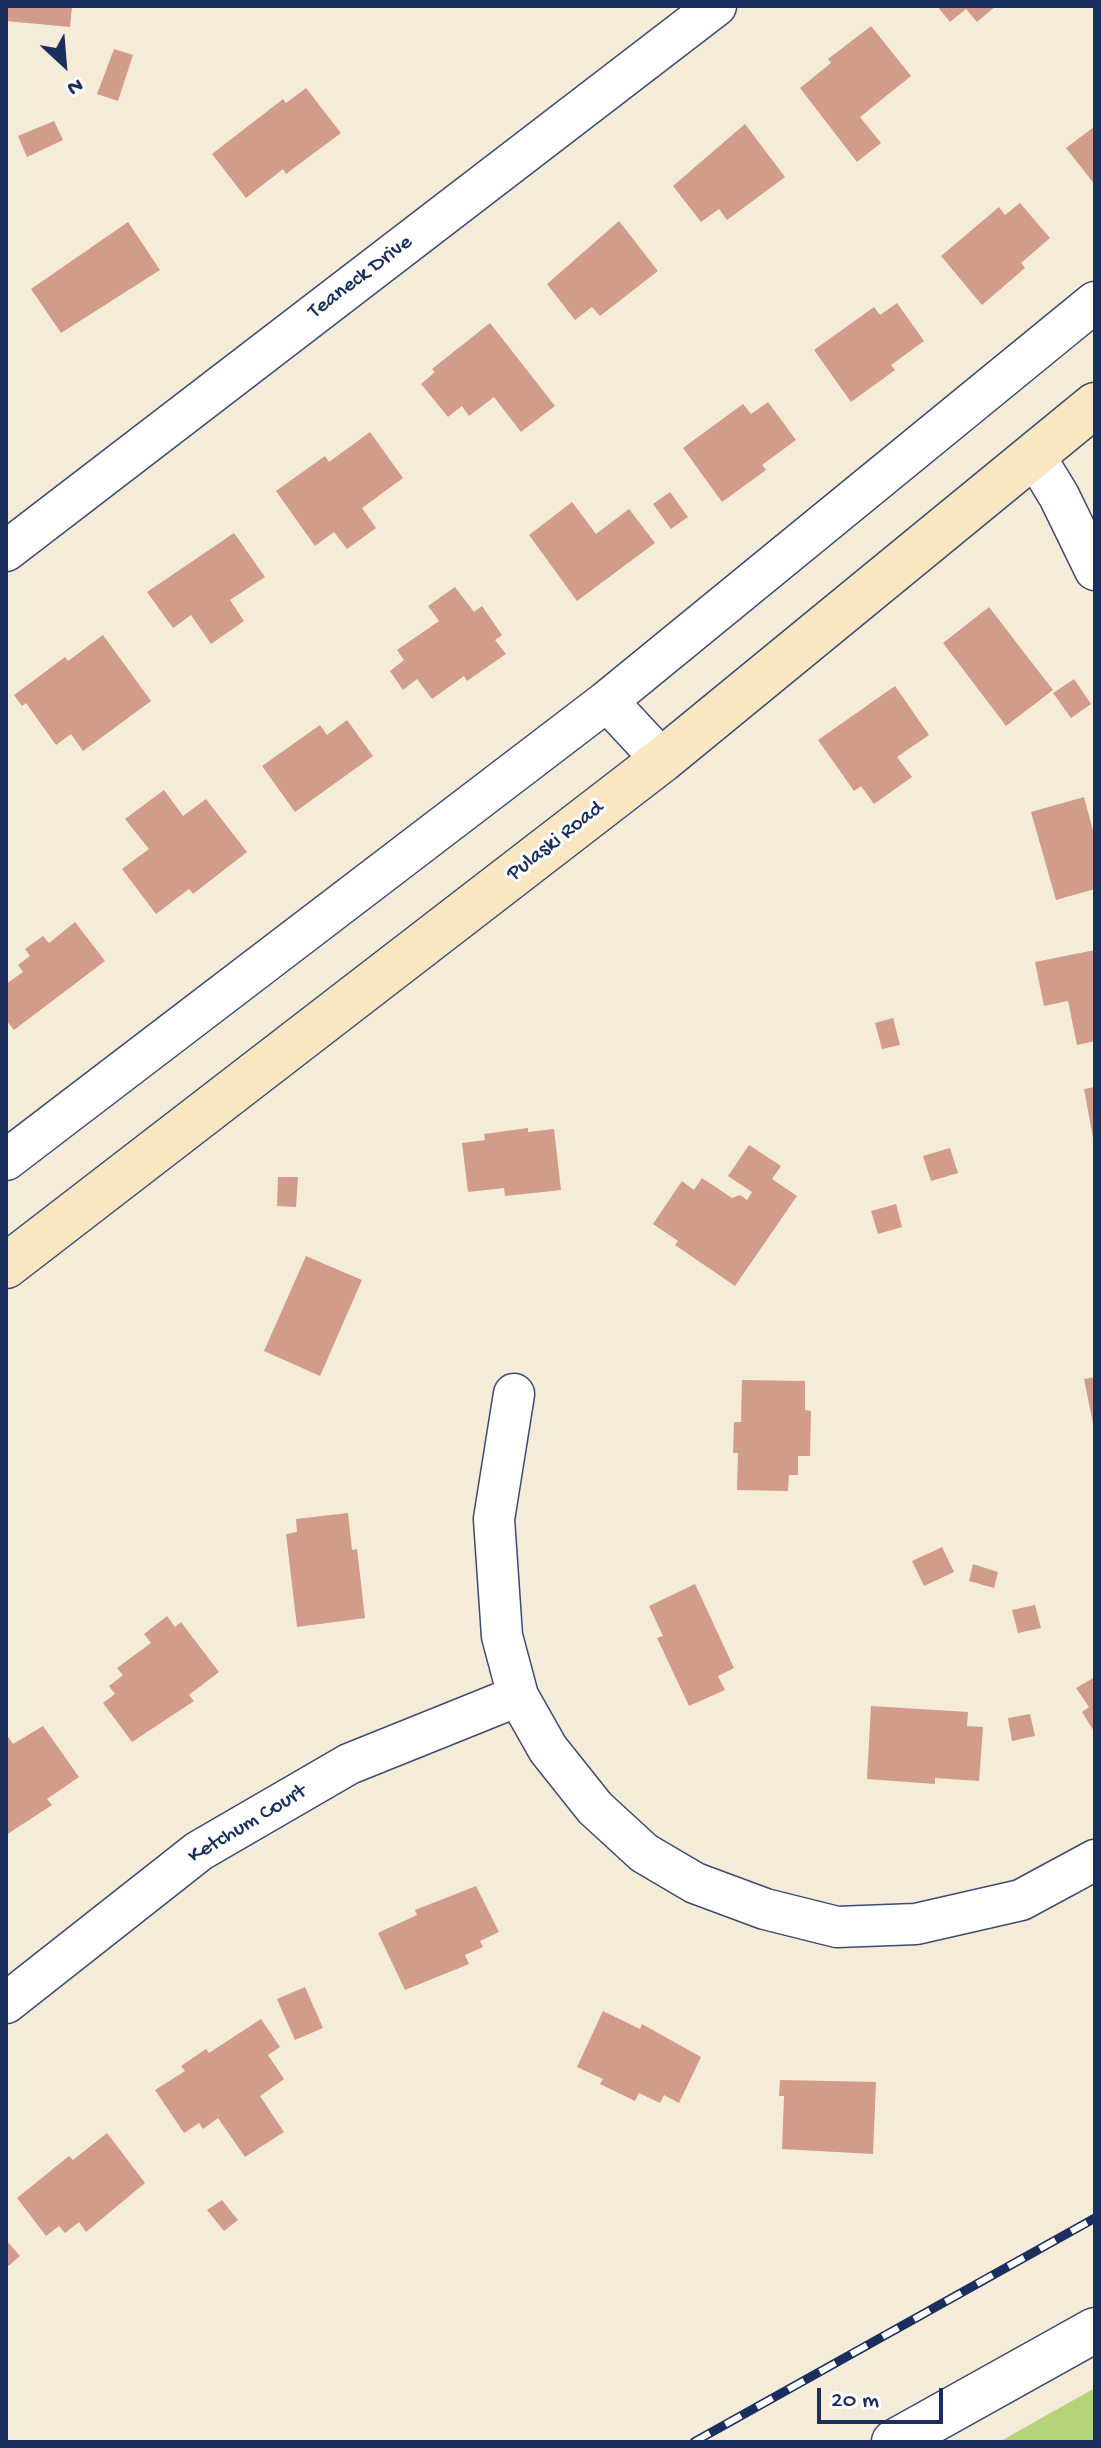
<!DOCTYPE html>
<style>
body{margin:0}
#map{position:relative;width:1101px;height:2448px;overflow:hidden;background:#f4ecd8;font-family:"Gochi Hand",sans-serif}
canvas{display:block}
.frame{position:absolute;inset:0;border:8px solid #1b2f5e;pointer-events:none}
.north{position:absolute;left:24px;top:24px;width:80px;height:80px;-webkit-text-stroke:6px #fff;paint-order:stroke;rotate:154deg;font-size:22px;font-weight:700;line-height:32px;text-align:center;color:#1b2f5e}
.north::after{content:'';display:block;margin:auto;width:28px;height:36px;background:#1b2f5e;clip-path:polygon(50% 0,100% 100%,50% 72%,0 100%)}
.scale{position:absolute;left:817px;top:2388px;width:126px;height:36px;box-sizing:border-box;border:4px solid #1b2f5e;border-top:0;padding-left:10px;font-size:24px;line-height:28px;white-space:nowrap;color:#1b2f5e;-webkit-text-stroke:6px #fff;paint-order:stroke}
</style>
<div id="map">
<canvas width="1101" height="2448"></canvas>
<div class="frame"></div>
<div class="north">N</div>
<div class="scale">20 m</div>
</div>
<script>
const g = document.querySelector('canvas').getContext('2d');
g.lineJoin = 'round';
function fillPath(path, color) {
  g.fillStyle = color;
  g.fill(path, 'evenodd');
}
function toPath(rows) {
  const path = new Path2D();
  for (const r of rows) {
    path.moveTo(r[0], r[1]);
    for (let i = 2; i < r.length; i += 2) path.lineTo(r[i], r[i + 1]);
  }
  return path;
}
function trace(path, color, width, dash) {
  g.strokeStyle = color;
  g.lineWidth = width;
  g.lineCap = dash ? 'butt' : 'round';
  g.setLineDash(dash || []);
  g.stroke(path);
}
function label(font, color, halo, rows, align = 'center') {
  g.font = font + ' "Gochi Hand",sans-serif';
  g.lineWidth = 6;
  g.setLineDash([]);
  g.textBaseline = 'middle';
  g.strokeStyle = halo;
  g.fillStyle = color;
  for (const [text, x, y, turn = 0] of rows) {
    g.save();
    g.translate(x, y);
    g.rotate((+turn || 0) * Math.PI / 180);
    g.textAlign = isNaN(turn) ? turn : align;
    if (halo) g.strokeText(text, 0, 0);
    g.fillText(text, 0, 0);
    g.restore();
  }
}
fillPath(toPath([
 [1095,2388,1095,2442,999,2442]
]), '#b6d37a');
fillPath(toPath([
 [6,6,72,6,70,27,6,21],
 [937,6,996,6,977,22,966,9,950,22],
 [871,26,911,76,860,117,881,143,857,162,800,88,831,63,828,59],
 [114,49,133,55,118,101,97,94],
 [306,88,341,133,286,174,283,169,246,198,212,154,283,99,286,103],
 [54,121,63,140,27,157,18,136],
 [745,124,785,177,727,220,719,209,701,222,673,186],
 [1095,126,1095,185,1066,148],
 [1020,203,1050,238,1021,263,1025,268,982,305,941,256,999,207,1005,215],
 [619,221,658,271,600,316,592,307,575,320,547,284],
 [128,222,160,270,61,333,31,289],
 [897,303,924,341,891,365,895,370,851,402,814,350,874,307,880,315],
 [490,323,555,406,521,432,494,397,469,416,462,406,448,417,421,384,435,372,432,369],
 [768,402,796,440,762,465,766,470,722,502,683,448,743,404,751,414],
 [370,432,403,478,362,508,376,528,347,549,334,532,315,546,276,491,325,456,329,462],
 [670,492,688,517,671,529,653,504],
 [572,502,596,534,629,509,655,543,577,601,529,535],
 [234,533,265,577,230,600,244,621,211,644,191,615,173,628,147,592],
 [455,587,474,612,482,606,502,635,495,640,506,654,467,681,464,676,432,699,417,679,403,690,390,671,404,660,397,650,439,621,428,606],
 [989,607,1053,690,1006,726,943,643],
 [103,635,151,701,83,751,71,734,56,745,26,703,22,706,14,695,65,657,68,661],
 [1074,679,1091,704,1071,718,1053,693],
 [895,686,929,735,897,757,912,777,874,804,861,786,854,791,818,740],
 [347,720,373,756,295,812,262,766,320,725,327,735],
 [164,790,183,816,206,799,247,852,193,894,189,889,156,914,122,869,149,849,125,819],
 [1084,797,1095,838,1095,889,1056,900,1031,812],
 [75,922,105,961,14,1030,6,1020,6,984,23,972,18,965,30,956,25,949,43,936,49,943],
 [1095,950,1095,1041,1077,1045,1068,1001,1044,1006,1035,962],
 [893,1018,900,1045,882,1049,875,1023],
 [1095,1087,1095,1138,1093,1138,1084,1089],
 [528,1128,528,1132,554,1129,561,1190,505,1196,504,1188,468,1192,462,1143,485,1140,484,1134],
 [749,1145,781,1166,772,1179,797,1196,735,1286,675,1245,678,1241,653,1224,682,1181,694,1190,702,1178,732,1198,740,1195,747,1200,752,1192,728,1176],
 [950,1148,958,1173,931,1181,923,1156],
 [278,1177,298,1177,296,1207,277,1206],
 [896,1204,902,1227,878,1234,871,1211],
 [306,1256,362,1280,320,1376,264,1351],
 [1095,1377,1095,1428,1094,1428,1084,1379],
 [742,1380,805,1381,805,1410,811,1411,810,1456,798,1456,798,1475,789,1475,788,1491,737,1490,738,1453,733,1453,734,1422,741,1422],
 [348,1513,352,1550,357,1549,365,1618,297,1627,286,1534,297,1532,296,1519],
 [942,1547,954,1572,924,1586,912,1561],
 [973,1564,998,1572,994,1588,969,1581],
 [695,1584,734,1668,718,1676,725,1690,689,1706,657,1638,663,1636,649,1606],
 [1035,1605,1041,1628,1018,1633,1012,1610],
 [167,1616,175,1627,181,1622,219,1672,189,1695,194,1701,132,1742,103,1703,115,1694,109,1686,123,1675,117,1668,151,1643,144,1634],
 [1095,1677,1095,1733,1082,1712,1089,1707,1076,1688],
 [871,1706,968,1712,967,1726,983,1727,979,1781,935,1778,935,1784,867,1779],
 [1030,1714,1035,1736,1012,1741,1008,1718],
 [43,1726,79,1777,47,1799,52,1805,6,1835,6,1734,13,1744],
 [476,1886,499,1932,480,1941,483,1947,465,1955,469,1964,405,1990,378,1933,417,1915,415,1910],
 [305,1987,323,2028,295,2040,277,1999],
 [603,2011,640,2029,642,2024,701,2057,679,2103,664,2095,660,2103,639,2093,635,2101,600,2084,603,2079,577,2067],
 [261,2019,280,2047,268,2055,284,2079,260,2096,284,2132,245,2157,218,2118,203,2129,199,2123,184,2133,155,2090,185,2071,181,2066,206,2049,209,2053],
 [780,2080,876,2082,873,2154,782,2149,784,2096,779,2096],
 [107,2133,145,2183,86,2232,79,2222,65,2233,59,2226,46,2236,17,2198,69,2156,73,2160],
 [222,2200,238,2220,224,2231,207,2210],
 [6,2240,20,2256,6,2268]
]), '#d29c8a');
const minor = toPath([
 [1034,455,1059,496,1095,570],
 [6,551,716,6],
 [607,701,662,760],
 [6,1160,607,701,1095,302],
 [514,1394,494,1519,502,1636,518,1696,548,1749,595,1808,644,1853,695,1883,765,1909,837,1927,916,1924,1021,1900,1095,1860],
 [6,2003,199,1851,349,1764,518,1696]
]);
const tertiary = toPath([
 [894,2442,1095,2330]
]);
const secondary = toPath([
 [6,1266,662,760,1095,405]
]);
trace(minor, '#3c4b70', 43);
trace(tertiary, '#3c4b70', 47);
trace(secondary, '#3c4b70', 47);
trace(minor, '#fff', 40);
trace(tertiary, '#fff', 44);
trace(secondary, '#f9e7c3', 44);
const rail = toPath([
 [694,2442,1095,2218]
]);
trace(rail, '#1b2f5e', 9);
trace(rail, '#fff', 6, [18]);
label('22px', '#1b2f5e', '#fff', [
 ["Teaneck Drive",361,278,-37],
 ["Pulaski Road",556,842,-38],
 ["Ketchum Court",248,1825,-31]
]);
</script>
